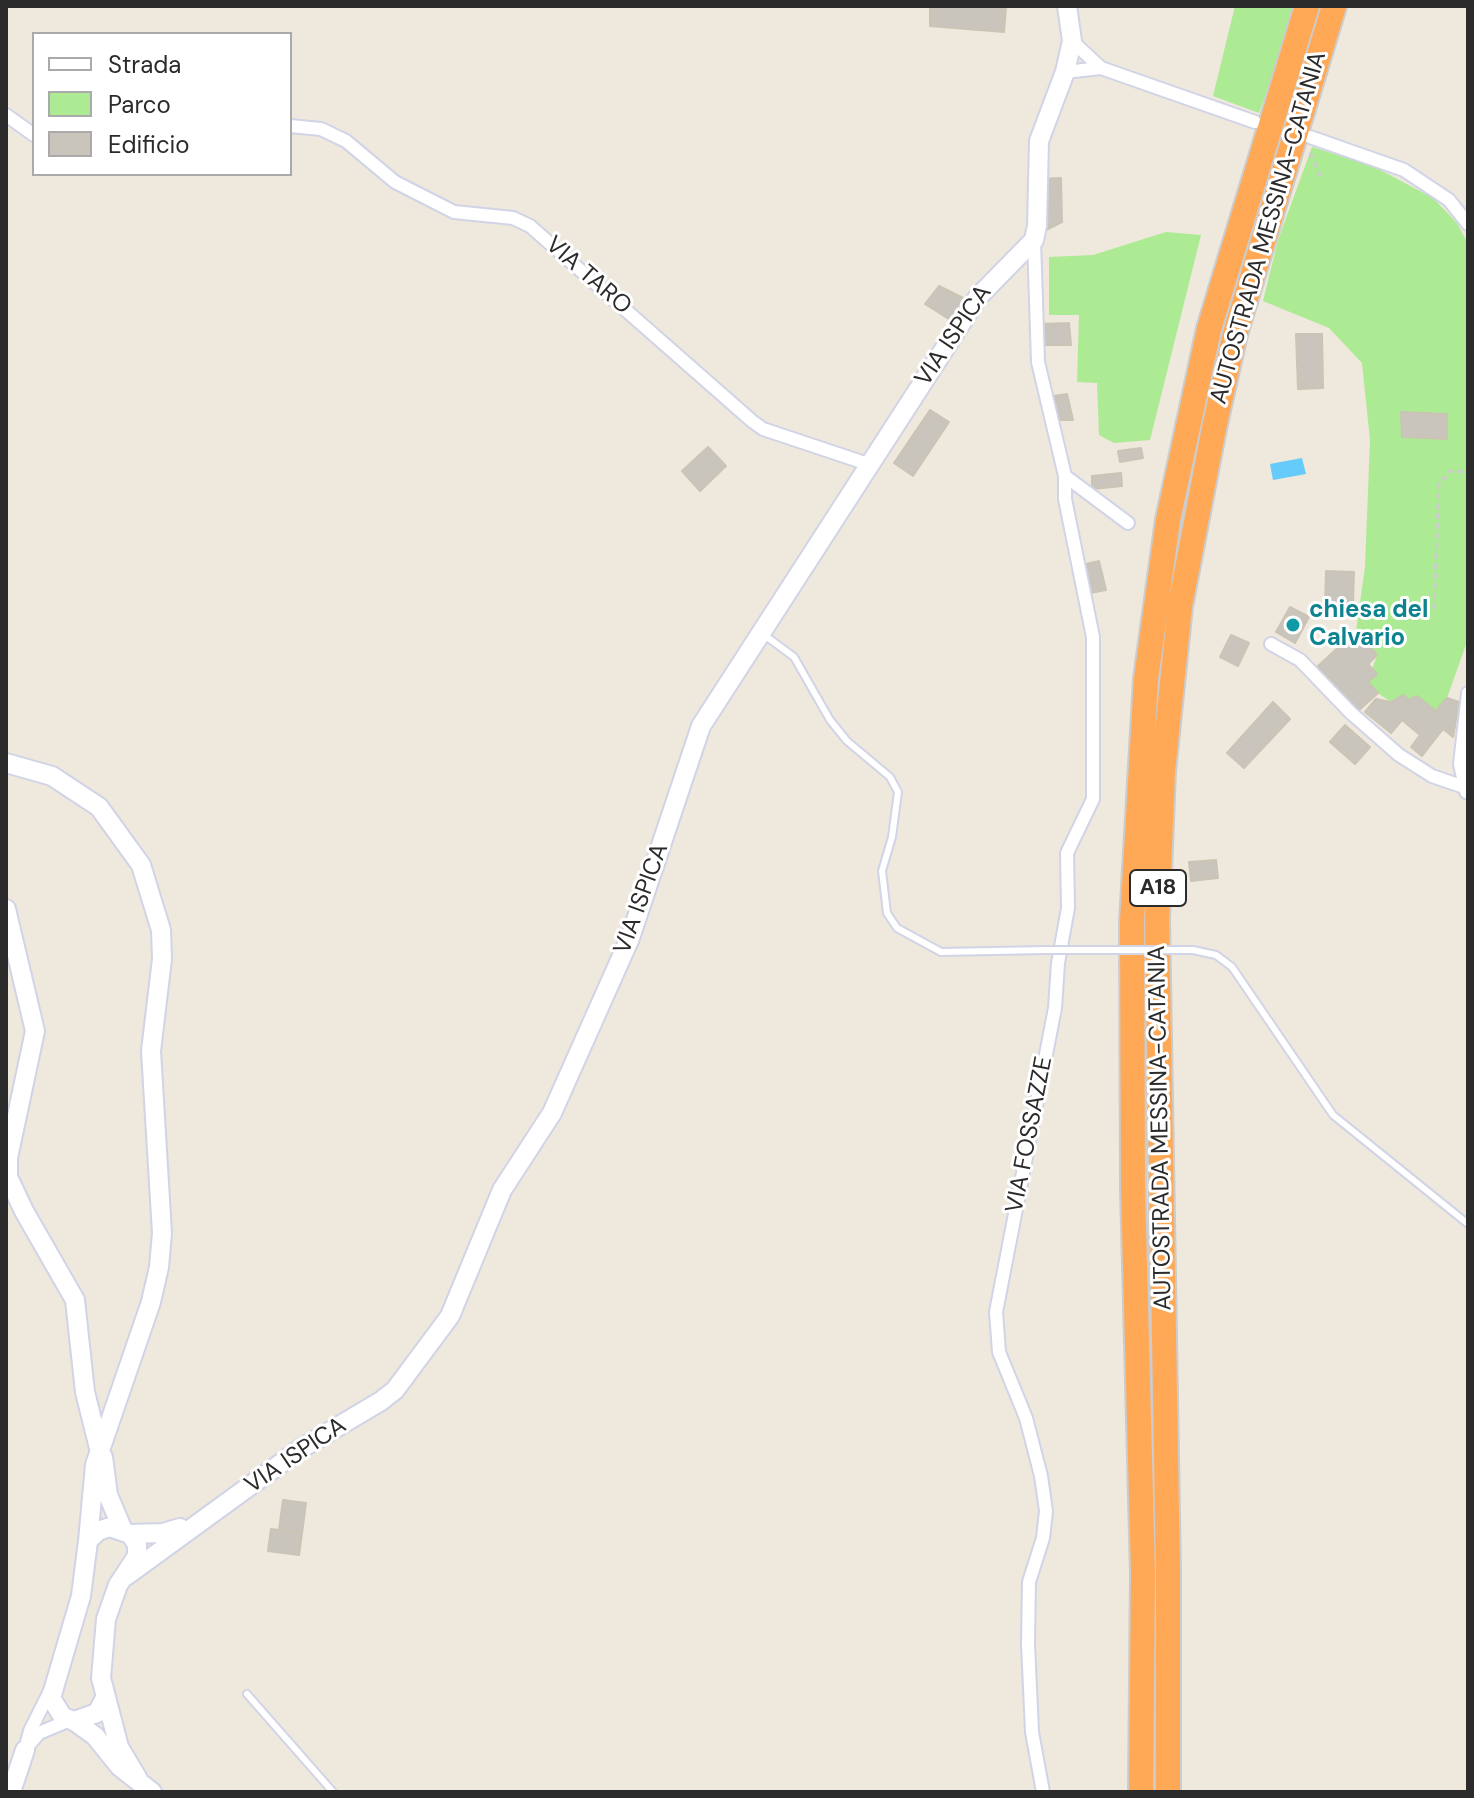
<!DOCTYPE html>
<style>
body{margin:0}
#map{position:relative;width:1474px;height:1798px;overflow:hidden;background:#efe8dc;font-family:"DM Sans",sans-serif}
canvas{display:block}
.frame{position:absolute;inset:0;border:8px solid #2b2b2b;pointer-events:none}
.legend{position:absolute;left:32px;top:32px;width:260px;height:144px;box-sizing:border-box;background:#fff;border:2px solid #aaa;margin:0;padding:10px 14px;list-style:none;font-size:24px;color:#2b2b2b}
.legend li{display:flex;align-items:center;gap:16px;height:40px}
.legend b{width:40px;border:2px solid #aaa}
</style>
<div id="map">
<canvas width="1474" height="1798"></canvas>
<div class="frame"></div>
<ul class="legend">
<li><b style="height:10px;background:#fff"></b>Strada</li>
<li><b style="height:22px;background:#acea93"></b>Parco</li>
<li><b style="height:22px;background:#cac5bc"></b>Edificio</li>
</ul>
</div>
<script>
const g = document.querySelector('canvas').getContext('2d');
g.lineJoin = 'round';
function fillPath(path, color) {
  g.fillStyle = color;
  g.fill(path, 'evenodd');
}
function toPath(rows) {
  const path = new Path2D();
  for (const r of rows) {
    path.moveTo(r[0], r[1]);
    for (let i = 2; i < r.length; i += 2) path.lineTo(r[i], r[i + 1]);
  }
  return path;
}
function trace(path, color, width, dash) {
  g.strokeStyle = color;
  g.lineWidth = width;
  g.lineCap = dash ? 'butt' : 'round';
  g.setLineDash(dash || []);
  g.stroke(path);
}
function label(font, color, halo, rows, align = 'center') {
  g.font = font + ' "DM Sans",sans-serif';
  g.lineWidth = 6;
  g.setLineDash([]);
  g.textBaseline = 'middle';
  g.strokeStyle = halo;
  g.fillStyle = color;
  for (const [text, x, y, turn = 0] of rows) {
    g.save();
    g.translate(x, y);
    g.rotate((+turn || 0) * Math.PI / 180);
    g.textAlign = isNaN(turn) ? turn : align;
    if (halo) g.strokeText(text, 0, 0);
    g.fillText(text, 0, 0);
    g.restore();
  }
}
fillPath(toPath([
 [1235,6,1297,6,1259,113,1213,96],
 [1312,147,1371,165,1433,198,1457,223,1468,244,1468,639,1447,698,1436,711,1417,696,1409,700,1402,695,1391,702,1378,693,1368,682,1377,655,1356,631,1365,567,1370,440,1362,363,1329,328,1263,301,1278,240],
 [1166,232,1201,235,1150,440,1114,443,1099,435,1097,383,1077,382,1079,315,1049,315,1049,257,1093,255]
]), '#acea93');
fillPath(toPath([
 [1302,458,1306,474,1273,480,1270,464]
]), '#65cbfb');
const building = toPath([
 [930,6,1006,6,1004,32,930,26,930,6],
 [1061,178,1062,222,1042,232,1038,179,1061,178],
 [939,286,967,300,952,321,925,304,939,286],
 [1069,323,1071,345,1041,345,1041,324,1069,323],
 [1296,334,1322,334,1323,388,1298,389,1296,334],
 [1067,394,1073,420,1058,420,1054,396,1067,394],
 [930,410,949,422,913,476,894,463,930,410],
 [1401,412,1447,414,1447,439,1402,437,1401,412],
 [708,447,726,466,700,491,682,471,708,447],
 [1141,448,1143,458,1120,462,1118,451,1141,448],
 [1121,473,1122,486,1092,489,1092,476,1121,473],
 [1099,561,1106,590,1090,593,1082,565,1099,561],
 [1326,571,1354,572,1353,605,1325,604,1326,571],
 [1290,607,1309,617,1295,643,1276,632,1290,607],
 [1356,631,1377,655,1368,664,1377,674,1368,682,1378,693,1358,711,1318,666,1356,631],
 [1231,635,1249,643,1238,666,1220,657,1231,635],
 [1403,695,1409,700,1417,696,1436,711,1447,698,1459,702,1453,737,1443,729,1422,756,1411,747,1420,735,1402,720,1391,733,1365,712,1376,699,1391,702,1403,695],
 [1273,702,1290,719,1244,768,1227,753,1273,702],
 [1345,725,1370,747,1355,764,1330,742,1345,725],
 [1216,860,1218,878,1191,881,1189,862,1216,860],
 [283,1500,306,1503,302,1533,279,1530,283,1500],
 [271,1529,302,1533,299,1555,268,1551,271,1529]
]);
fillPath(building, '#cac5bc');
trace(building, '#cac4b5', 2);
const lane = toPath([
 [763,634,794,657,830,720,847,741,890,777,898,792,892,837,882,871,887,913,897,928,941,952,1045,950],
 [1193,950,1216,955,1232,967,1333,1115,1468,1224],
 [247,1694,333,1792]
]);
const street = toPath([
 [1072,41,1101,68],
 [1065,72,1101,68,1255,122],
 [6,115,34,135],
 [290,126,321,129,346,141,395,182,454,212,513,218,530,226,752,421,763,429,868,464],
 [1310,137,1404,170,1449,200,1468,224],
 [1034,240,1038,362,1065,476,1128,523],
 [1271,644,1300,660,1351,713,1399,755,1432,776,1464,787],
 [1466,792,1460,764,1468,693],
 [27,1747,39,1733,70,1720],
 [25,1750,30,1731,51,1689],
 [1043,1792,1032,1732,1028,1644,1029,1582,1043,1538,1046,1511,1041,1476,1026,1418,999,1352,996,1312,1055,1008,1058,963,1068,908,1067,853,1093,799,1093,637,1065,499,1065,476]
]);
const secondary = toPath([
 [6,763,52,776,99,807,141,865,161,930,162,959,151,1051,162,1233,159,1267,151,1302,95,1465,88,1541],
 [6,909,35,1031,8,1158,8,1177,24,1211,75,1300,85,1392,99,1448],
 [103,1457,108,1495,122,1528],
 [130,1534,163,1533,180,1528],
 [126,1576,302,1448,381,1401,395,1390,450,1316,502,1190,552,1113,630,938,701,726,978,297,1034,240,1037,226,1039,141,1065,72,1072,41,1067,6],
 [104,1700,97,1713,74,1721,63,1717,51,1698,81,1596,88,1541,98,1531,110,1527,130,1534,137,1544,137,1556,118,1585,106,1619,101,1678,119,1747,138,1779],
 [74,1721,95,1736,120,1767,152,1792],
 [11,1792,25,1750]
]);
const highway = toPath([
 [1141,1792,1143,1574,1133,1189,1132,921,1146,679,1168,520,1209,329,1307,6],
 [1168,1792,1168,1574,1157,920,1163,771,1180,606,1214,428,1235,334,1334,6]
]);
trace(lane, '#d1d4e6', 10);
trace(street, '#d1d4e6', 16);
trace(secondary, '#d1d4e6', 22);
trace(highway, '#ccc', 28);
trace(toPath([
 [1310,153,1322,180],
 [1434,609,1439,484,1450,471,1468,472]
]), '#ccc', 3, [6, 4]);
trace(lane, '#fff', 6);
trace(street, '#fff', 12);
trace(secondary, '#fff', 18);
trace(highway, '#ffa957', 24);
const laneBridge = toPath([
 [1045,950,1193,950]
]);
trace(laneBridge, '#d1d4e6', 10, []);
trace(laneBridge, '#fff', 6);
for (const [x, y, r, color] of [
 [1293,625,8,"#0f9aa8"]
]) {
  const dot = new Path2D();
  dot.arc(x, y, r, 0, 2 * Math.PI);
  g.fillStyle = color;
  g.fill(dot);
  trace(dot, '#fff', 3);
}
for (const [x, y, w] of [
 [1158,888,56]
]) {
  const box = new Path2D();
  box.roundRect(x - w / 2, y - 18, w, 36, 6);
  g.fillStyle = '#fff';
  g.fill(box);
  trace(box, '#2b2b2b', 2);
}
label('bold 22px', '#2b2b2b', null, [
 ["A18",1158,888]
]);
label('24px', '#2b2b2b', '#fff', [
 ["AUTOSTRADA MESSINA-CATANIA",1269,228,-74],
 ["VIA TARO",588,276,41],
 ["VIA ISPICA",954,336,-56],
 ["VIA ISPICA",642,899,-70],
 ["AUTOSTRADA MESSINA-CATANIA",1161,1128,-91],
 ["VIA FOSSAZZE",1030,1135,-79],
 ["VIA ISPICA",296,1456,-34]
]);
label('bold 24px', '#0d838f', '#fff', [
 ["chiesa del",1309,611],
 ["Calvario",1309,639]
], 'left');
</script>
